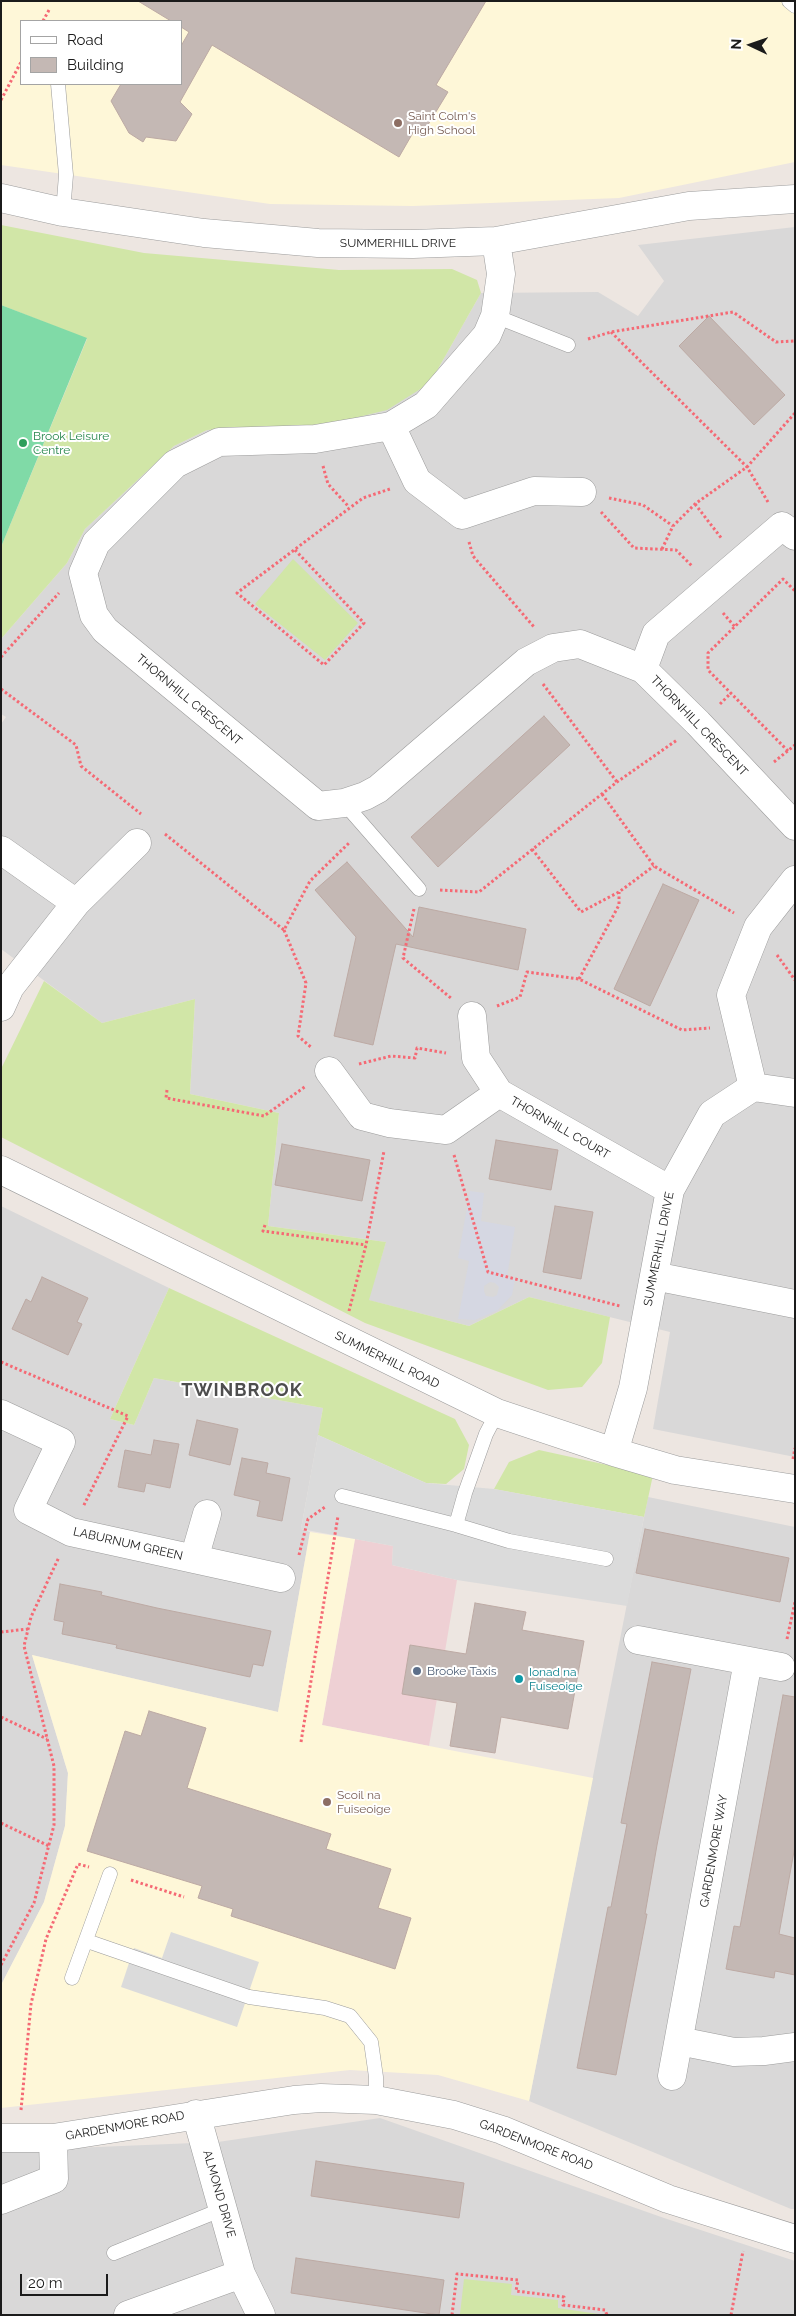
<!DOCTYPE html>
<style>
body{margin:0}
#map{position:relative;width:796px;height:2316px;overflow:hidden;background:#ede6e1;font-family:Raleway,sans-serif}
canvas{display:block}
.frame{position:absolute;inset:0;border:2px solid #1b1b1b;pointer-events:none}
.legend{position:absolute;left:20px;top:20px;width:162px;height:65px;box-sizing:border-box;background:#fff;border:1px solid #a4a4a4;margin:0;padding:6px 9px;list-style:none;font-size:15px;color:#1b1b1b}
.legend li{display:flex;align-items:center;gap:10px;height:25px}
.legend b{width:25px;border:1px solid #a4a4a4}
.north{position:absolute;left:726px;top:20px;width:50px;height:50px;-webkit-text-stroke:4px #fff;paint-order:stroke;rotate:273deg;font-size:14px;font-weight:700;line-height:20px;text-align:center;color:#1b1b1b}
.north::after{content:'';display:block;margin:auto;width:18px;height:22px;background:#1b1b1b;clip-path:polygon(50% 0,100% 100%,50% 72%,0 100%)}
.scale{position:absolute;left:20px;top:2274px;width:88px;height:22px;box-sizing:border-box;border:2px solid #1b1b1b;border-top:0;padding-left:6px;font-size:15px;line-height:18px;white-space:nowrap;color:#1b1b1b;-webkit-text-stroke:4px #fff;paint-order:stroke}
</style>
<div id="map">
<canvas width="796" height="2316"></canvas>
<div class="frame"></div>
<ul class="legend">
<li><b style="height:6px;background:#fff"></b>Road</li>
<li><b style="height:14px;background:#c4b8b4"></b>Building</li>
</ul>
<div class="north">N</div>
<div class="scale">20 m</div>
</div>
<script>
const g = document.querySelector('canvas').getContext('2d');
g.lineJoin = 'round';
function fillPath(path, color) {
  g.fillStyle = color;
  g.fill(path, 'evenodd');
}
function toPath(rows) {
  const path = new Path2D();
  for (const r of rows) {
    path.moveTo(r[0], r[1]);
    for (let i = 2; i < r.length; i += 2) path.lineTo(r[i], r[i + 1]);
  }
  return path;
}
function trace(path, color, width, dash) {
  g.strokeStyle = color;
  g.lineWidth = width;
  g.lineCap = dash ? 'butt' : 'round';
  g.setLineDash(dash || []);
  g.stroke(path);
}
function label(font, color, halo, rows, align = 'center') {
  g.font = font + ' Raleway,sans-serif';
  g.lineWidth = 4;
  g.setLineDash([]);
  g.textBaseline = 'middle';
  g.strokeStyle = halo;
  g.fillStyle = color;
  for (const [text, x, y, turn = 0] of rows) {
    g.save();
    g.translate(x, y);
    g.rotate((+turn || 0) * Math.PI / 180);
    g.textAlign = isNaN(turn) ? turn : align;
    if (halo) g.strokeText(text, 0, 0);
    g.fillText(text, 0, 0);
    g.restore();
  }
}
fillPath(toPath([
 [795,227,795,1457,653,1429,670,1332,529,1297,469,1326,368,1300,386,1242,268,1226,279,1113,190,1094,195,999,102,1023,1,949,1,724,6,717,1,714,1,639,67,563,85,529,174,446,207,430,330,424,430,383,481,293,598,292,638,316,664,281,638,245],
 [1,1206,169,1288,110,1419,134,1425,154,1378,323,1408,301,1529,310,1532,278,1712,32,1655,68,1773,65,1826,44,1902,1,1985],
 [648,1497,795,1527,795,2209,791,2209,529,2101],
 [380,2118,664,2218,795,2261,795,2315,1,2315,1,2151,218,2142]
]), '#d9d8d8');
fillPath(toPath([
 [355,1539,393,1546,392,1565,457,1580,429,1746,322,1725]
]), '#eed0d4');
fillPath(toPath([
 [1,1,795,1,795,162,619,198,413,206,270,204,1,165],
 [21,21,181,21,181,84,21,84],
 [310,1532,355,1539,322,1725,593,1778,529,2101,438,2075,350,2070,1,2108,1,1985,44,1902,65,1826,68,1773,32,1655,278,1712]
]), '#fef7d8');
fillPath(toPath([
 [1,225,144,253,339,270,452,269,477,280,481,293,430,383,387,410,330,424,207,430,174,446,85,529,67,563,1,639,1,547,87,339,1,305],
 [293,559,358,623,325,660,255,604],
 [44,981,102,1023,195,999,190,1094,279,1113,268,1226,386,1242,369,1300,469,1326,529,1297,610,1317,602,1363,582,1387,548,1390,365,1323,1,1137,1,1069],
 [169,1288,455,1419,469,1445,464,1469,446,1484,426,1483,318,1435,323,1408,154,1378,134,1425,110,1419],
 [539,1450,653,1475,644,1517,494,1489,509,1462],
 [464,2279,512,2284,511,2295,558,2300,558,2308,605,2315,460,2314]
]), '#d1e6a7');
fillPath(toPath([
 [1,305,87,338,1,547]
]), '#80daa7');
fillPath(toPath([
 [318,1435,426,1483,494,1489,644,1517,627,1606,457,1580,392,1565,393,1546,301,1529],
 [171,1932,259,1962,237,2027,121,1987,134,1948,162,1958]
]), '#dbdbdb');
fillPath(toPath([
 [470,1191,484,1193,481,1221,515,1227,507,1277,515,1279,512,1295,498,1310,475,1320,458,1319,469,1261,458,1258],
 [490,1282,495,1283,499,1287,497,1295,493,1297,486,1296,484,1291,484,1286]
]), '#d5d7e2');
const building = toPath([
 [138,1,486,1,436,85,448,92,426,128,418,124,399,157,212,45,180,102,192,114,176,141,146,137,143,142,129,133,111,101,121,84,181,84,181,46,189,32,181,27,181,21,171,21,138,1],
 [709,316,785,395,754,425,679,346,709,316],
 [544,716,570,745,438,867,411,837,544,716],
 [347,862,413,937,419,907,526,929,518,970,396,944,373,1045,334,1036,356,937,315,890,347,862],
 [663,884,699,900,650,1006,614,989,663,884],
 [496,1140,558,1150,551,1190,489,1179,496,1140],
 [282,1144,370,1160,362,1201,275,1185,282,1144],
 [555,1206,593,1212,581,1279,543,1272,555,1206],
 [42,1277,88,1298,77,1322,82,1324,68,1355,12,1329,26,1299,31,1302,42,1277],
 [197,1420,238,1429,230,1465,189,1455,197,1420],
 [154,1440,179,1444,170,1488,146,1483,144,1492,118,1487,125,1450,151,1455,154,1440],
 [242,1458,268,1463,266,1473,290,1478,282,1521,257,1516,260,1501,234,1495,242,1458],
 [645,1529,789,1558,780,1602,636,1573,645,1529],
 [60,1584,102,1592,101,1595,157,1608,271,1631,263,1666,253,1664,250,1677,116,1648,117,1645,62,1634,64,1622,54,1620,60,1584],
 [475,1603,526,1612,522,1630,584,1641,568,1729,501,1717,495,1753,450,1746,457,1703,402,1694,410,1645,466,1654,475,1603],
 [652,1662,691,1669,657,1845,645,1914,647,1914,616,2075,577,2068,608,1907,611,1907,619,1865,627,1824,621,1823,652,1662],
 [783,1695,795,1697,795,1846,779,1934,795,1938,795,1975,775,1971,774,1978,726,1969,734,1926,740,1927,783,1695],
 [149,1711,206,1728,187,1788,331,1834,326,1849,391,1869,378,1908,411,1918,395,1969,231,1916,233,1909,198,1898,202,1886,87,1851,125,1731,141,1736,149,1711],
 [316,2161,464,2183,459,2218,311,2196,316,2161],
 [296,2258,444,2280,439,2315,291,2293,296,2258]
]);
fillPath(building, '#c4b8b4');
trace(building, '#bdaaa4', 1);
const lane = toPath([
 [789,1,795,6],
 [58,84,66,175,63,212],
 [495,316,568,345],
 [344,803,419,889],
 [342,1496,456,1525,509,1541,606,1559],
 [456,1525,465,1493,486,1434,497,1413],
 [87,1941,249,1997,325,2008,350,2016,371,2042,376,2077,376,2100],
 [72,1978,110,1874],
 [114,2253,223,2209]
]);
const street = toPath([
 [1,198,63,212,204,233,318,243,413,244,496,241,689,206,795,199],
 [496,241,501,274,495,316,487,335,426,405,391,426,315,439,219,442,175,464,96,543,83,573,94,615,105,630,318,806,344,803,365,796,378,789,526,662,553,648,580,644,643,669,698,723,795,826],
 [391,426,417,481,462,515,534,491,582,492],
 [643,669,656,634,782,526,795,536],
 [1,850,76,903],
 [1,1007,10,987,76,903,137,843],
 [472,1016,476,1058,499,1093],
 [329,1071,362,1116,389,1123,446,1130,499,1093,670,1190],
 [753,1087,731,995,758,927,795,880],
 [1,1170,497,1413,614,1452,675,1470,795,1489],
 [654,1276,795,1304],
 [1,1414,61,1442,28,1510,71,1532,281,1578],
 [614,1452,633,1388,670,1190,712,1114,753,1087,795,1093],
 [194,1559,207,1514],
 [638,1640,781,1667],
 [679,2041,734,2052,764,2051,795,2047],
 [672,2076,748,1661],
 [196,2114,241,2274,261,2315],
 [1,2138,53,2138,294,2100,321,2098,376,2100,454,2115,502,2130,668,2199,795,2239],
 [1,2200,54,2179,53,2138],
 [128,2315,241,2274]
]);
trace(lane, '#9c9c9c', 15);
trace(street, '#9c9c9c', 29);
trace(toPath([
 [43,21,49,10],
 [1,100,21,62],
 [611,332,747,467,768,502],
 [588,339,611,332,733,312,776,342,795,341],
 [323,466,328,484,349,507],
 [609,498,643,505,673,526],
 [695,504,722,539],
 [601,512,634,548,676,550,692,566],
 [469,542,473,556,534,627],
 [662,549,673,526,695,504,747,467,795,413],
 [295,550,364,623,324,665,237,593,363,498,390,489],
 [723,613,735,627],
 [1,657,59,593],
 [543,684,617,782],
 [1,689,76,745,81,766,141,814],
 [720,704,731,693],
 [788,751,708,670,708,653,783,579,795,591],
 [774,762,795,745],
 [602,794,654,866,734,913],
 [165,834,284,930,310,881,350,842],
 [532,849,581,912,619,892,654,866],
 [440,890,479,892,617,782,677,740],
 [414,909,403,958,452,999],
 [284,930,306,983,298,1036,312,1048],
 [777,955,795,980],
 [579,979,619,905,619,892],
 [497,1006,520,997,527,972,579,979,682,1030,710,1028],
 [359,1064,391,1056,415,1058,417,1048,446,1053],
 [167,1090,166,1098,264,1116,306,1086],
 [454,1155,488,1272,620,1306],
 [265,1225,263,1231,366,1245],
 [349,1311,366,1245,384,1151],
 [1,1362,128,1416,83,1507],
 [793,1459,795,1448],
 [299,1555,308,1519,325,1507],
 [1,1632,28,1629],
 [787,1639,795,1602],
 [1,1717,47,1739],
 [301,1742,338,1516],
 [1,1823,49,1846],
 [131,1880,184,1897],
 [1,1965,34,1903,54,1825,54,1766,24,1646,31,1617,59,1557],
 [21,2110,31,2004,46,1939,78,1864,89,1867],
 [452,2315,457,2274,518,2280,516,2291,564,2297,563,2305,605,2310,607,2315],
 [731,2315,743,2251]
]), '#f56974', 3, [2.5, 2.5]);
trace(lane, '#fff', 14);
trace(street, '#fff', 28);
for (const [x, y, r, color] of [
 [398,123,5,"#8d6e63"],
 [23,443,5,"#2e9e5b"],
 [417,1671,5,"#5c6f8a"],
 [519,1679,5,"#0f9aa8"],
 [327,1802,5,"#8d6e63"]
]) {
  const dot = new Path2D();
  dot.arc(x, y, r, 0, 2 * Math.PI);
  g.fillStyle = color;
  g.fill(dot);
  trace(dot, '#fff', 2);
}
label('12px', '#785e54', '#fff', [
 ["Saint Colm's",408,116],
 ["High School",408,130],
 ["Scoil na",337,1795],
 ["Fuiseoige",337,1809]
], 'left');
label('12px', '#1b1b1b', '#fff', [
 ["SUMMERHILL DRIVE",398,243],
 ["THORNHILL CRESCENT",189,700,40],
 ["THORNHILL CRESCENT",699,726,46],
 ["THORNHILL COURT",560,1128,30],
 ["SUMMERHILL DRIVE",659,1249,-79],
 ["SUMMERHILL ROAD",387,1360,26],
 ["LABURNUM GREEN",128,1544,13],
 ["GARDENMORE WAY",714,1851,-80],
 ["GARDENMORE ROAD",125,2126,-10],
 ["GARDENMORE ROAD",536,2145,21],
 ["ALMOND DRIVE",219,2194,74]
]);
label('12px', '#27864d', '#fff', [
 ["Brook Leisure",33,436],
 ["Centre",33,450]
], 'left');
label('12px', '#4e5e75', '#fff', [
 ["Brooke Taxis",427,1671]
], 'left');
label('12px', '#0d838f', '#fff', [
 ["Ionad na",529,1672],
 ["Fuiseoige",529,1686]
], 'left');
g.letterSpacing = '1px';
label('bold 18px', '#4e4e4e', '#fff', [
 ["TWINBROOK",242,1391]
]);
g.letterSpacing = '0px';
</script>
